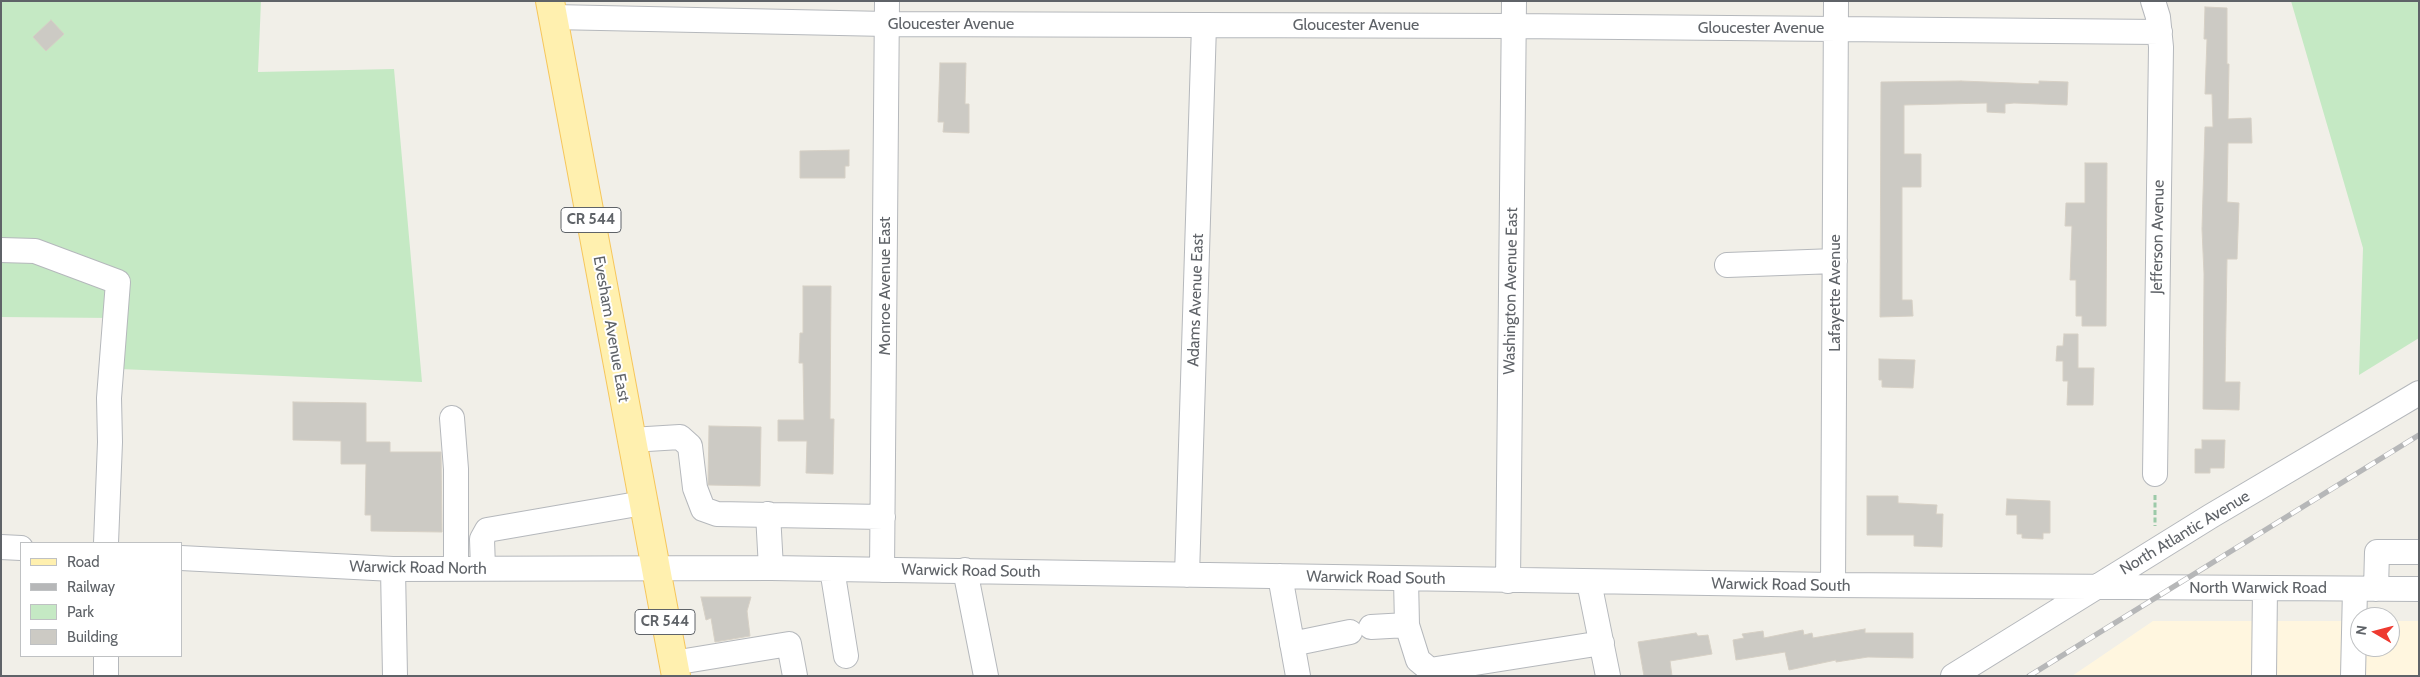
<!DOCTYPE html>
<style>
body{margin:0}
#map{position:relative;width:2420px;height:677px;overflow:hidden;background:#f1efe8;font-family:Cabin,sans-serif}
canvas{display:block}
.frame{position:absolute;inset:0;border:2px solid #5f6368;pointer-events:none}
.legend{position:absolute;left:20px;top:542px;width:162px;height:115px;box-sizing:border-box;background:#fff;border:1px solid #bfc1c3;margin:0;padding:6px 9px;list-style:none;font-size:15px;color:#5f6368}
.legend li{display:flex;align-items:center;gap:10px;height:25px}
.legend b{width:25px;border:1px solid #bfc1c3}
.north{position:absolute;left:2350px;top:607px;width:50px;height:50px;box-sizing:border-box;background:#fff;border:1px solid #bfc1c3;border-radius:50%;rotate:278deg;font-size:14px;font-weight:700;line-height:20px;text-align:center;color:#5f6368}
.north::after{content:'';display:block;margin:auto;width:18px;height:22px;background:#ee3a30;clip-path:polygon(50% 0,100% 100%,50% 72%,0 100%)}
</style>
<div id="map">
<canvas width="2420" height="677"></canvas>
<div class="frame"></div>
<ul class="legend">
<li><b style="height:6px;background:#fff0af"></b>Road</li>
<li><b style="height:6px;background:#b6b7b8"></b>Railway</li>
<li><b style="height:14px;background:#c5e9c4"></b>Park</li>
<li><b style="height:14px;background:#cccac4"></b>Building</li>
</ul>
<div class="north">N</div>
</div>
<script>
const g = document.querySelector('canvas').getContext('2d');
g.lineJoin = 'round';
function fillPath(path, color) {
  g.fillStyle = color;
  g.fill(path, 'evenodd');
}
function toPath(rows) {
  const path = new Path2D();
  for (const r of rows) {
    path.moveTo(r[0], r[1]);
    for (let i = 2; i < r.length; i += 2) path.lineTo(r[i], r[i + 1]);
  }
  return path;
}
function trace(path, color, width, dash) {
  g.strokeStyle = color;
  g.lineWidth = width;
  g.lineCap = dash ? 'butt' : 'round';
  g.setLineDash(dash || []);
  g.stroke(path);
}
function label(font, color, halo, rows, align = 'center') {
  g.font = font + ' Cabin,sans-serif';
  g.lineWidth = 4;
  g.setLineDash([]);
  g.textBaseline = 'middle';
  g.strokeStyle = halo;
  g.fillStyle = color;
  for (const [text, x, y, turn = 0] of rows) {
    g.save();
    g.translate(x, y);
    g.rotate((+turn || 0) * Math.PI / 180);
    g.textAlign = isNaN(turn) ? turn : align;
    if (halo) g.strokeText(text, 0, 0);
    g.fillText(text, 0, 0);
    g.restore();
  }
}
fillPath(toPath([
 [2153,621,2360,621,2360,647,2390,647,2390,621,2419,621,2419,676,2072,676]
]), '#fff6df');
fillPath(toPath([
 [1,1,261,1,258,72,394,69,422,382,120,369,112,318,1,317],
 [2291,1,2419,1,2419,338,2359,375,2363,248]
]), '#c5e9c4');
const building = toPath([
 [2205,7,2227,8,2227,64,2229,64,2228,119,2251,118,2252,143,2228,143,2227,202,2239,203,2237,259,2227,259,2225,382,2240,382,2239,410,2203,409,2204,274,2202,229,2205,127,2213,127,2212,94,2205,94,2207,39,2204,39,2205,7],
 [51,20,64,34,46,51,33,37,51,20],
 [940,63,966,63,965,104,969,104,969,133,943,132,944,122,938,122,940,63],
 [1961,81,2039,84,2039,81,2068,82,2067,105,2014,103,2005,104,2005,113,1987,112,1987,103,1904,105,1904,154,1921,154,1921,187,1902,187,1902,300,1912,300,1913,316,1880,317,1881,82,1961,81],
 [849,150,849,166,845,166,845,178,800,178,800,151,849,150],
 [2085,163,2107,163,2106,326,2082,326,2082,316,2076,316,2076,280,2070,280,2072,226,2065,226,2066,203,2085,203,2085,163],
 [803,286,831,286,830,419,834,419,833,474,806,473,807,441,778,441,778,420,804,420,803,363,799,363,800,333,803,333,803,286],
 [2064,334,2078,334,2078,368,2094,368,2093,405,2067,405,2068,381,2063,381,2063,361,2056,361,2057,346,2063,346,2064,334],
 [1879,359,1915,360,1913,388,1882,387,1882,380,1879,380,1879,359],
 [293,402,366,403,366,442,390,442,390,452,441,452,442,532,371,531,371,515,365,515,366,464,341,464,341,441,293,440,293,402],
 [709,426,761,427,760,486,708,485,709,426],
 [2202,440,2225,440,2224,468,2210,468,2210,473,2195,473,2195,449,2202,449,2202,440],
 [1867,496,1898,496,1898,503,1937,505,1936,514,1943,514,1942,547,1914,546,1914,535,1867,535,1867,496],
 [2007,499,2050,501,2050,533,2043,533,2043,539,2022,538,2022,534,2017,534,2017,515,2006,515,2007,499],
 [701,597,751,597,747,611,750,636,715,642,711,618,706,620,701,597],
 [1865,629,1865,633,1913,633,1913,658,1868,657,1836,662,1836,660,1789,670,1785,652,1736,660,1733,640,1744,638,1742,634,1763,631,1764,638,1803,630,1804,635,1812,633,1813,638,1865,629],
 [1696,633,1698,636,1708,635,1712,654,1670,661,1672,676,1644,676,1638,642,1696,633]
]);
fillPath(building, '#cccac4');
trace(building, '#d6d0c5', 1);
const minor = toPath([
 [2153,1,2158,17,2161,47,2155,474],
 [553,17,887,24,1513,26,2160,32],
 [1,250,35,251,118,282,109,398,110,442,106,543],
 [1727,265,1835,261],
 [452,418,456,469,456,568],
 [631,440,680,437,690,446,695,488,703,509,717,514,883,517],
 [768,514,771,568],
 [1,547,21,548],
 [181,558,393,569,771,568,1833,585,2419,589],
 [483,568,482,539,487,530,643,503],
 [393,569,395,676],
 [832,569,846,656],
 [882,570,887,1],
 [965,570,986,676],
 [1187,575,1204,25],
 [1280,576,1298,676],
 [1406,579,1407,625,1418,660,1430,670,1602,643],
 [1508,581,1514,1],
 [1589,582,1608,676],
 [1833,585,1836,1],
 [2376,589,2377,552,2419,552],
 [1371,627,1407,625],
 [1292,644,1350,632],
 [106,656,106,676],
 [673,663,789,644,795,676],
 [1953,676,2211,516,2419,393],
 [2264,676,2265,588],
 [2353,676,2355,589]
]);
const major = toPath([
 [550,1,676,676]
]);
trace(minor, '#b5b8bc', 26);
trace(major, '#f6c65c', 30);
trace(toPath([
 [2155,495,2155,526]
]), '#9ccaa8', 3, [5, 2.5]);
trace(minor, '#fff', 24);
trace(major, '#fff0af', 28);
const rail = toPath([
 [2029,676,2419,435]
]);
trace(rail, '#b6b7b8', 5.5);
trace(rail, '#fff', 4, [11]);
for (const [x, y, w] of [
 [591,220,60],
 [665,622,60]
]) {
  const box = new Path2D();
  box.roundRect(x - w / 2, y - 12.5, w, 25, 4);
  g.fillStyle = '#fff';
  g.fill(box);
  trace(box, '#5f6368', 1);
}
label('bold 15px', '#5f6368', null, [
 ["CR 544",591,220],
 ["CR 544",665,622]
]);
label('16px', '#5f6368', '#fff', [
 ["Gloucester Avenue",951,24],
 ["Gloucester Avenue",1356,25],
 ["Gloucester Avenue",1761,28],
 ["Jefferson Avenue",2158,237,-89],
 ["Monroe Avenue East",885,286,-90],
 ["Washington Avenue East",1511,291,-89],
 ["Lafayette Avenue",1835,293,-90],
 ["Adams Avenue East",1196,300,-88],
 ["Evesham Avenue East",611,329,80],
 ["North Atlantic Avenue",2185,533,-31],
 ["Warwick Road North",418,568,1],
 ["Warwick Road South",971,571,1],
 ["Warwick Road South",1376,578,1],
 ["Warwick Road South",1781,585,1],
 ["North Warwick Road",2258,588]
]);
</script>
